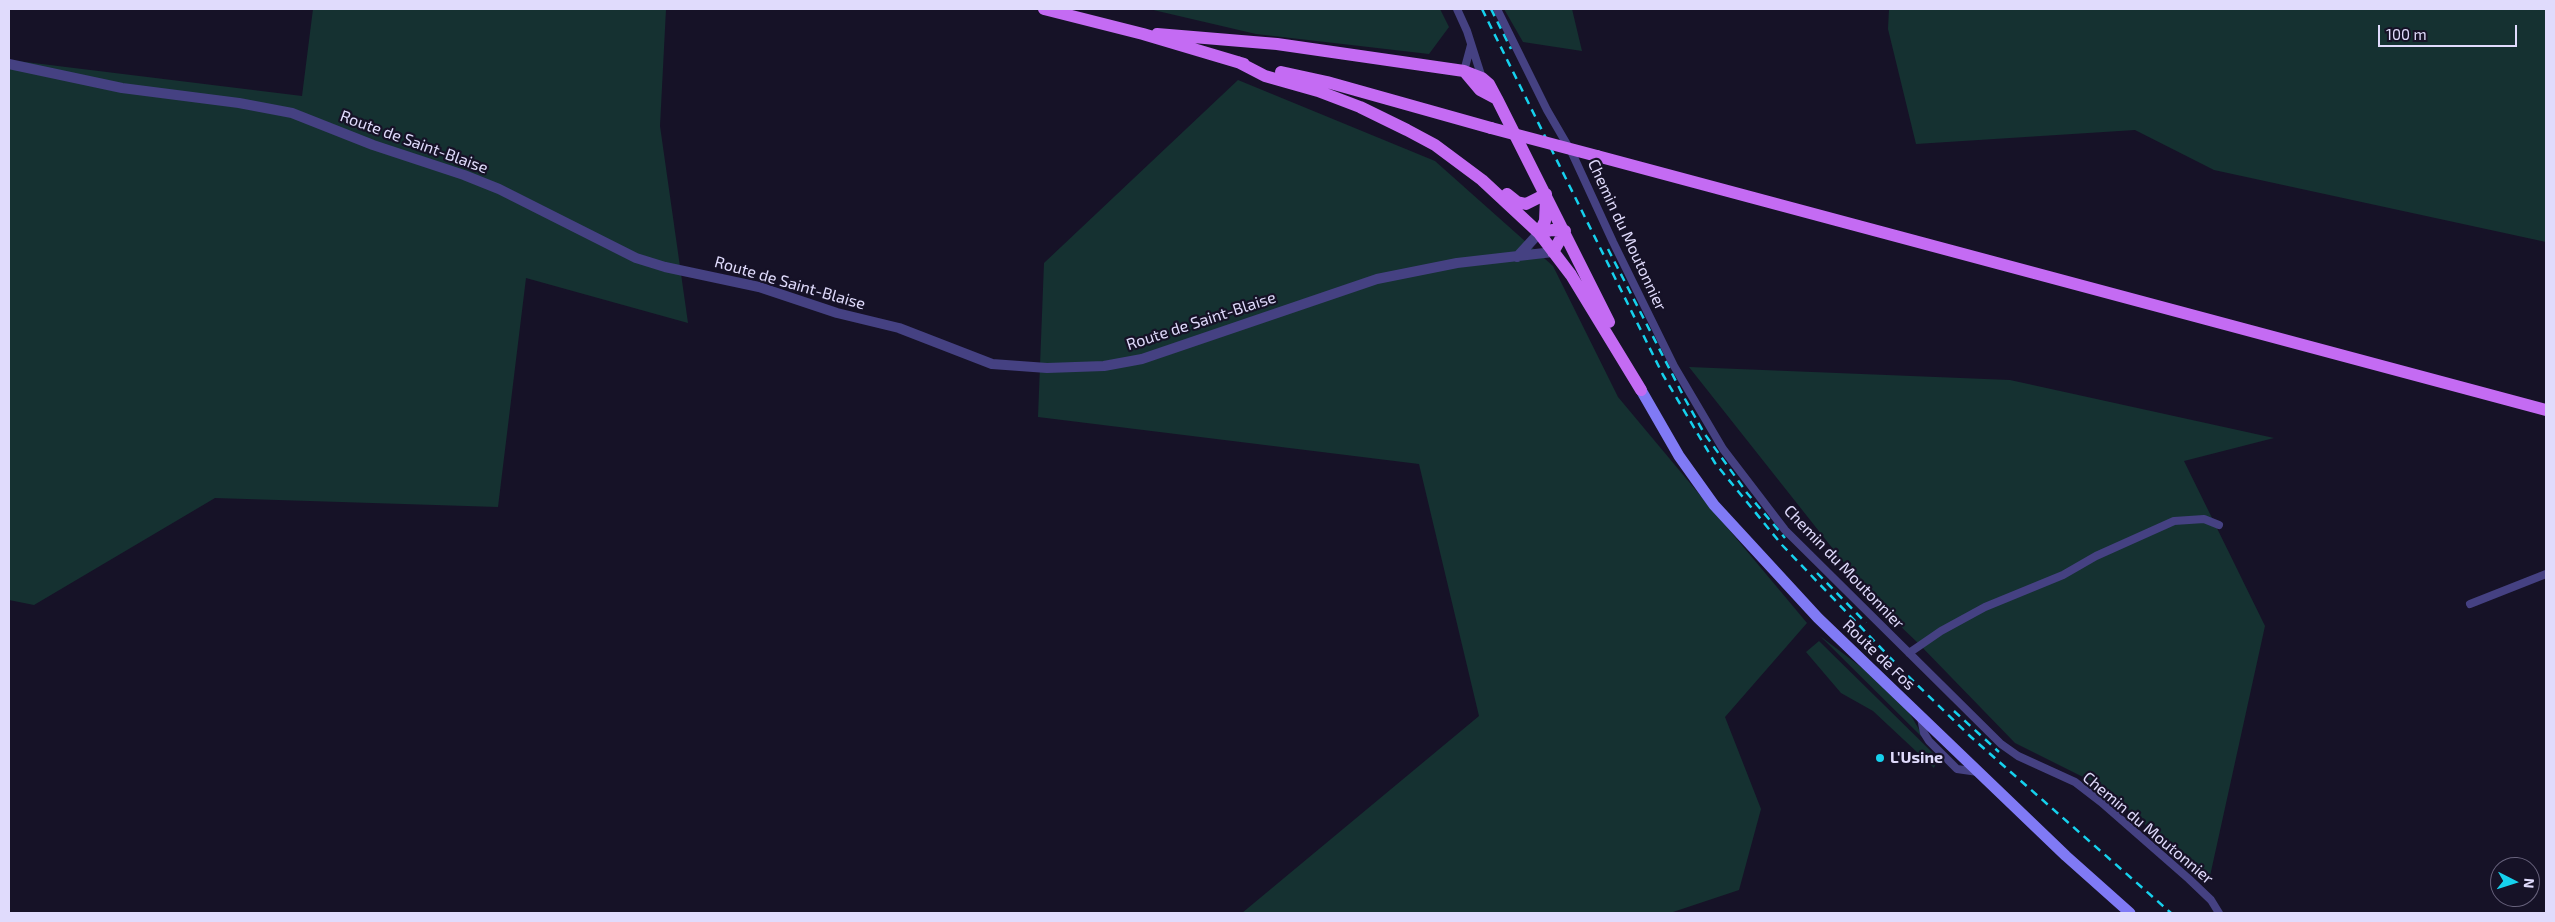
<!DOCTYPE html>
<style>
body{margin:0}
#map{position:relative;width:2555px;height:922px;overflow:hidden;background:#161227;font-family:"Exo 2",sans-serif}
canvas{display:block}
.frame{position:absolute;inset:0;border:10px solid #e0dbfc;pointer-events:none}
.north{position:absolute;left:2490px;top:857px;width:50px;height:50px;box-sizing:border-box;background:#161227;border:1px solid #67627c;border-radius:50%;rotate:95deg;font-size:14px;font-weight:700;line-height:20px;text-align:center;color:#e0dbfc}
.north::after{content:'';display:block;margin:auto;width:18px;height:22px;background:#16d1ed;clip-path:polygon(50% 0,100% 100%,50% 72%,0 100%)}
.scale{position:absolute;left:2378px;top:25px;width:139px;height:22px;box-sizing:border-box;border:2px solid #e0dbfc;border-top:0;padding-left:6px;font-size:15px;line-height:18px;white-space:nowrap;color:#e0dbfc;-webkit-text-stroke:4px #161227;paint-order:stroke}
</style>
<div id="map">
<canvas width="2555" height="922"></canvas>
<div class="frame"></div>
<div class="north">N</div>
<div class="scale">100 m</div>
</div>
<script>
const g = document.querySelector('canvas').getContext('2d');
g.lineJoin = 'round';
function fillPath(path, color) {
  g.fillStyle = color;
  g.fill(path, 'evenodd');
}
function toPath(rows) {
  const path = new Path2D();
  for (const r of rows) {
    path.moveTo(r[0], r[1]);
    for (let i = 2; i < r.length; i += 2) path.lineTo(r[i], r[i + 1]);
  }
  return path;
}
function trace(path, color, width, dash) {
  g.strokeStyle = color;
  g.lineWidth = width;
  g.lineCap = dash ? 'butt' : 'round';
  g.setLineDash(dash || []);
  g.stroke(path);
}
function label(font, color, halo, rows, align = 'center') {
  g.font = font + ' "Exo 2",sans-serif';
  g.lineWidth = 4.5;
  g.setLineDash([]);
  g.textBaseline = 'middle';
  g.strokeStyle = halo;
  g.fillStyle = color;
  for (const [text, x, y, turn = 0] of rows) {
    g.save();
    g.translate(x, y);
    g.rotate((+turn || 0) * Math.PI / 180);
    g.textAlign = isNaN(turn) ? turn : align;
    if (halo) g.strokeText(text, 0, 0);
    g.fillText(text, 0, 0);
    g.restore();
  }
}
fillPath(toPath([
 [313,9,666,9,660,126,688,323,526,278,498,507,215,498,34,605,9,600,9,60,302,96],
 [1149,9,1440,9,1449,27,1429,54,1256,34],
 [1504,9,1572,9,1582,51,1523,42],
 [1889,9,2546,9,2546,242,2214,170,2135,130,1916,144,1888,29],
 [1238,80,1435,161,1553,266,1618,397,1807,623,1725,717,1761,809,1739,890,1670,913,1242,913,1479,716,1419,464,1038,417,1044,263],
 [1689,367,2010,380,2274,438,2184,461,2265,626,2210,876,2186,864,2137,817,2089,780,2015,743,1918,643,1875,602],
 [1820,636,1865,670,1909,712,1925,740],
 [1819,641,1938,758,1934,768,1873,711,1841,693,1806,652]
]), '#153131');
trace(toPath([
 [1457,9,1467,31,1482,78],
 [1497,9,1547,110,1572,153,1613,242,1674,366,1723,449,1785,530,2001,744,2018,756,2075,782,2101,802,2189,879,2211,900,2219,913],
 [1464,71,1471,45],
 [2470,604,2546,574],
 [1909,653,1941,631,1985,607,2063,575,2096,556,2174,521,2204,519,2219,525],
 [1921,718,1924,733,1929,741,1957,769,1978,772]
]), '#454182', 8);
trace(toPath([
 [9,64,122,88,239,103,292,113,373,145,464,175,499,189,636,258,665,267,759,287,837,313,899,328,992,364,1047,368,1104,366,1142,359,1377,279,1457,263,1553,252],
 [1517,257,1539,233]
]), '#454182', 10);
trace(toPath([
 [1641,390,1679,456,1714,505,1818,618,2066,856,2130,913]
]), '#807af5', 11);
trace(toPath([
 [1044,9,1143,34,1244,64],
 [1157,34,1277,44,1464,71],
 [1238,62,1265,76,1318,91,1360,107,1407,130,1435,145,1482,180,1539,233,1571,275,1641,390],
 [1281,72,1327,82,1491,128],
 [1497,99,1480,90,1464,71,1482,78,1489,84,1497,99,1609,322],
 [1597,156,2546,410],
 [1507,194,1517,202,1526,204,1546,194],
 [1539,233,1552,230,1565,231,1553,252],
 [1539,233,1545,221,1546,198]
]), '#c46bf3', 12);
trace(toPath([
 [1482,9,1663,375,1715,463,1782,545,1903,671,1971,737,2171,913],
 [1491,9,1511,49],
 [1608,249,1685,399,1704,433,1747,493,1785,538],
 [1817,573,1866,623],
 [1954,711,1999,752]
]), '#16d1ed', 2.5, [8, 6]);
trace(toPath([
 [1491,128,1597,156]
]), '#c46bf3', 12);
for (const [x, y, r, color] of [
 [1880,758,5,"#16d1ed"]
]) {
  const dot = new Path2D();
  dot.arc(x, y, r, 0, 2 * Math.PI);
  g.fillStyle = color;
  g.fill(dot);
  trace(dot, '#161227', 2);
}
label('16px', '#e0dbfc', '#161227', [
 ["Route de Saint-Blaise",414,142,20],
 ["Chemin du Moutonnier",1627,235,65],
 ["Route de Saint-Blaise",790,283,16],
 ["Route de Saint-Blaise",1201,321,-18],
 ["Chemin du Moutonnier",1844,567,46],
 ["Route de Fos",1879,655,44],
 ["Chemin du Moutonnier",2148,828,40]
]);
label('bold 16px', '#e0dbfc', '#161227', [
 ["L'Usine",1890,758]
], 'left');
</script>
